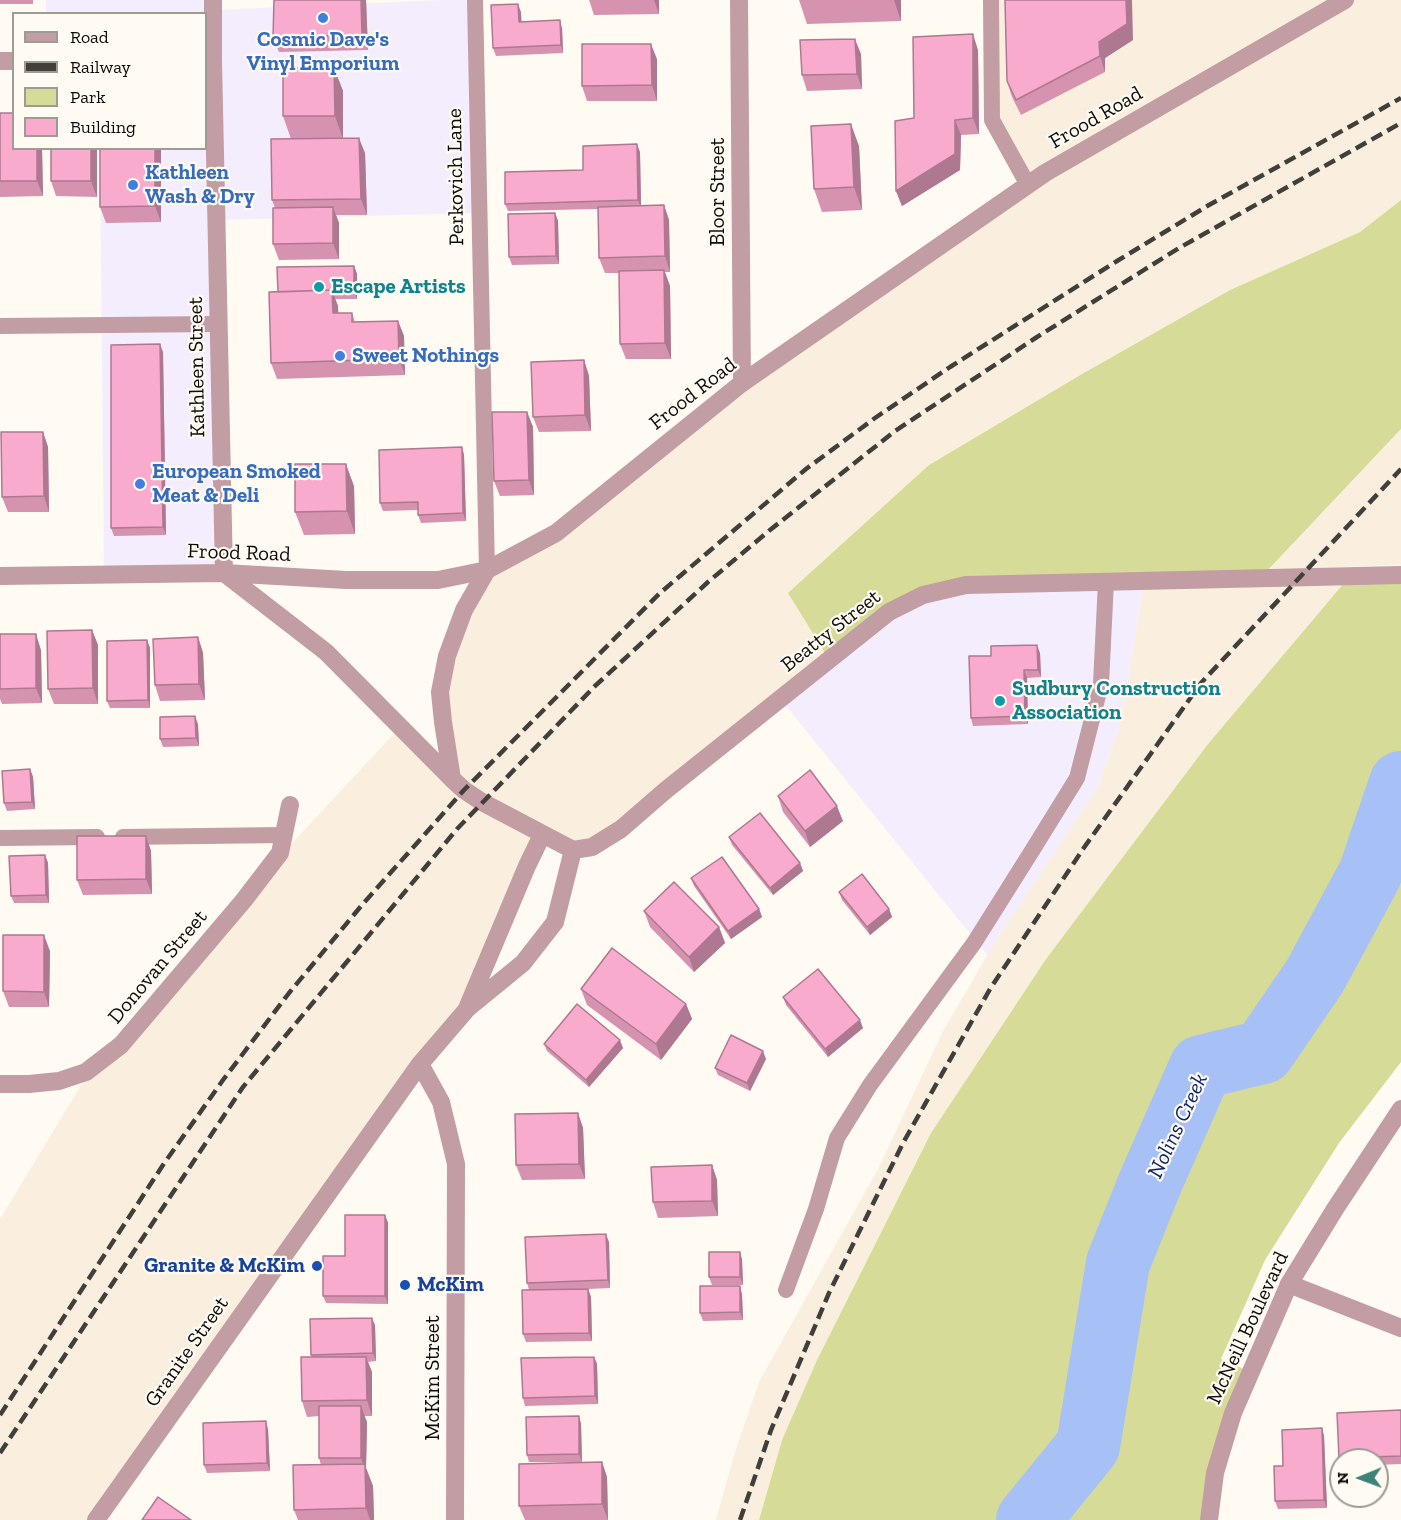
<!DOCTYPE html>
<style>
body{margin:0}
#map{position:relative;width:1401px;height:1520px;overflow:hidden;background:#fffaf2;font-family:"Zilla Slab",serif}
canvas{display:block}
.legend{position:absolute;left:12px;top:12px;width:195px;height:138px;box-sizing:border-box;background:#fffaf2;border:2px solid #9e9a94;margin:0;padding:8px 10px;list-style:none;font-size:18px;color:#0d0b08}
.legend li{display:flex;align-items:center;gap:12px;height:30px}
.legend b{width:30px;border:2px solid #9e9a94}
.north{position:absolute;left:1329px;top:1448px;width:60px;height:60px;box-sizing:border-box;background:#fffaf2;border:2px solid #9e9a94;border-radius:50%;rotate:269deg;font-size:16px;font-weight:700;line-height:24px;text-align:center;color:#0d0b08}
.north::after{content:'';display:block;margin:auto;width:21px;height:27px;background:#3e8377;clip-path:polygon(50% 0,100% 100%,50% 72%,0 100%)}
</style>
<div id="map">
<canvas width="1401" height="1520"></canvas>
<ul class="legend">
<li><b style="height:8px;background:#c29da3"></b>Road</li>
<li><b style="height:8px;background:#423f3b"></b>Railway</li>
<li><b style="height:16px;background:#d6dc97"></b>Park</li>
<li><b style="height:16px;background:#f8abcd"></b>Building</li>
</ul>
<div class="north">N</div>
</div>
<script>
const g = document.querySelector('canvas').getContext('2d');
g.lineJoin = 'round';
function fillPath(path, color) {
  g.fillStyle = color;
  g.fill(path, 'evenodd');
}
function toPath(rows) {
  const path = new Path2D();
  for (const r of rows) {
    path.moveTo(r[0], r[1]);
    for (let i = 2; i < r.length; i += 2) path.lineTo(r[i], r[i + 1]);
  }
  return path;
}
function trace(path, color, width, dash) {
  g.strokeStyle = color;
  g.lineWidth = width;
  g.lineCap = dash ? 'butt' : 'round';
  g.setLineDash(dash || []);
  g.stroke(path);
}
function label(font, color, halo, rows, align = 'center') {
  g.font = font + ' "Zilla Slab",serif';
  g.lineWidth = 4.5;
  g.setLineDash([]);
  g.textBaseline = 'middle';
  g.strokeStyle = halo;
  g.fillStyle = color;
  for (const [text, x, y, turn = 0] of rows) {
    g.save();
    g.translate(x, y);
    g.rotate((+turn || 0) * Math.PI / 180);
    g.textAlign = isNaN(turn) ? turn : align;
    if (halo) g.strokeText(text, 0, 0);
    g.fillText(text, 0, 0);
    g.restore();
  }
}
fillPath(toPath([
 [46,0,216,0,216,10,441,0,470,0,475,213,220,220,229,567,104,578,100,149,206,148,206,14,46,13],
 [1143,589,1120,726,1098,787,1000,934,988,956,778,696,920,593]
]), '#f4edfe');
fillPath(toPath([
 [993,0,1401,0,1401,200,1360,232,1230,290,1082,374,929,465,827,656,591,846,545,834,469,1011,99,1520,0,1520,0,1219,88,1074,282,854,402,725,454,777,444,694,451,659,490,573,744,387,1033,189,995,119],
 [1401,429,1401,565,1314,568,1344,583,1208,744,1046,959,931,1133,817,1360,782,1440,759,1520,716,1520,735,1452,759,1382,878,1169,943,1031,1000,934,1098,787,1120,726,1143,589,1266,572]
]), '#faefdf');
fillPath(toPath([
 [1401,200,1401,429,1266,572,920,593,827,656,788,593,929,465,1082,374,1230,290,1360,232],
 [1401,581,1401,1062,1339,1143,1265,1260,1221,1359,1253,1373,1236,1415,1213,1520,759,1520,782,1440,817,1360,931,1133,1046,959,1208,744,1344,583]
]), '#d6dc97');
trace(toPath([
 [1028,1520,1088,1446,1118,1263,1150,1183,1201,1067,1263,1052,1315,976,1370,874,1401,783]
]), '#a7c0f5', 64);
trace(toPath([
 [475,0,487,570],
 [991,0,992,120,1028,185],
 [0,326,218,324],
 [123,837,284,835],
 [0,838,97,837],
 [786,1290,816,1209,837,1138,870,1085,974,943,1035,846,1077,778,1101,684,1106,581]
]), '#c29da3', 16);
trace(toPath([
 [739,0,742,383],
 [0,61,14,61],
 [468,1006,527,866,542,835],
 [420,1064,441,1102,456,1164,455,1520],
 [0,1084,29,1084,59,1081,86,1072,121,1045,244,900,280,853,290,805],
 [1289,1284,1401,1328],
 [96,1520,420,1064,468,1008,523,963,555,922,573,850]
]), '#c29da3', 18);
trace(toPath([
 [213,0,213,61,224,573,326,652,452,779,464,790,482,802,573,850,592,847,621,829,666,790,889,612,923,595,966,585,1401,575],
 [0,576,224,573,346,580,438,580,487,570,556,533,742,383,1045,173,1345,0],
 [452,779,443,722,440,692,447,656,464,610,487,570],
 [1209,1520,1215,1473,1233,1413,1289,1284,1335,1209,1401,1109]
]), '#c29da3', 18);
trace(toPath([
 [0,1415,163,1165,223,1080,289,993,362,905,464,790,660,593,806,469,875,418,950,367,1117,261,1209,205,1401,98],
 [0,1453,243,1087,457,829,595,686,708,582,770,530,895,431,1037,337,1179,248,1401,123],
 [740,1520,771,1430,829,1293,903,1143,990,989,1083,849,1201,683,1401,469]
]), '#423f3b', 4.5, [12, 6]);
fillPath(toPath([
 [0,0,33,0,33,4,0,4],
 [274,0,366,0,368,50,279,52,273,37],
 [589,0,659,0,659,14,594,15],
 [799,0,901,0,901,21,807,24],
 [521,12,521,22,562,28,563,53,496,56,493,48],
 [1133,40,1105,58,1105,72,1021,115,1012,97,1007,81],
 [978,50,979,134,961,135,960,170,902,206,896,191,914,118],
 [861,54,862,89,807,91,802,75],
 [657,59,657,101,587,101,582,86],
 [334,68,343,91,343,138,365,153,367,215,336,215,339,223,339,259,279,260,273,244,275,208,272,200,291,139,283,116],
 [0,113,14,148,42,148,43,196,0,197],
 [859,146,862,210,822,212,814,189],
 [97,148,97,197,56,196,51,181],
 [161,148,161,222,106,223,100,207],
 [640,152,641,205,664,205,669,220,670,272,665,272,670,286,671,359,626,359,620,344,619,273,605,273,599,258,598,209,508,211,505,204,583,170],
 [555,213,558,221,559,264,512,265,509,257],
 [354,266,357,274,357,299,335,299,338,306,338,313,352,313,355,322,398,321,404,336,405,375,277,379,271,363,278,292],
 [163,352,166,535,114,536,111,528],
 [584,360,589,376,591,431,539,432,533,417],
 [527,412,533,427,534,495,500,496,494,481],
 [43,432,48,447,49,512,8,512,2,497],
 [462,447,464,455,466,521,421,523,418,515,418,510,383,511,380,503],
 [354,486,355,534,304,535,295,512],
 [92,630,98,645,98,704,54,704,48,689],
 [0,634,41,650,42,703,2,704,0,699],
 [198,637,203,653,205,700,160,701,155,685],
 [147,640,150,648,150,708,110,708,107,701],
 [1040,653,1041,677,1027,678,1028,724,973,726,971,718],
 [198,724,199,746,163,747,160,739],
 [30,769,33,777,35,809,7,811,4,803],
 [778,796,843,821,810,847,783,812],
 [146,836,151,851,152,894,83,895,77,880],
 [729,837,800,863,803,871,773,895,732,845],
 [45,855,48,863,49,903,14,903,11,896],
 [691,878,759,909,762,917,731,939,694,886],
 [839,892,889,909,892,917,870,935,842,900],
 [644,911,719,927,725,943,694,972,650,927],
 [50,951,49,1007,9,1007,3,991],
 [581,989,686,1004,692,1019,661,1060,587,1005],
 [783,997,863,1028,828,1057,786,1005],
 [544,1044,623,1048,589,1087,547,1051],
 [766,1059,750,1091,718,1075,715,1068],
 [578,1113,583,1128,585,1179,522,1180,516,1165],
 [712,1165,717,1180,718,1216,658,1218,653,1202],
 [385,1215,388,1223,388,1304,326,1303,323,1296,345,1256],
 [609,1242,610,1288,567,1290,588,1289,591,1297,592,1341,526,1342,523,1334,529,1290,527,1283],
 [740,1252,742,1260,743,1285,712,1285,709,1277],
 [742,1294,743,1320,703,1321,700,1313],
 [375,1325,376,1361,368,1362,372,1372,372,1416,364,1416,367,1422,366,1468,373,1486,374,1520,298,1520,294,1510,321,1465,319,1458,319,1416,307,1417,302,1401,312,1357,311,1355],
 [594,1357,597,1364,598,1404,525,1406,523,1398],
 [1401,1412,1401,1464,1377,1465,1377,1460,1341,1460,1341,1465,1339,1458],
 [579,1416,581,1424,582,1462,529,1462,527,1455],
 [1322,1428,1324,1436,1327,1508,1278,1509,1275,1501,1283,1466],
 [268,1429,270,1471,207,1473,204,1465],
 [602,1462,607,1477,608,1520,525,1520,519,1506]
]), '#d593b0');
fillPath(toPath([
 [361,0,366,0,368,50,362,35],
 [654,0,659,0,659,14],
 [894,0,901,0,901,21],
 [1126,0,1132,0,1133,40,1105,58,1105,72,1100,56,1099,42],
 [518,4,521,12,522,30,519,22],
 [560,20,562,28,563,53,561,45],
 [973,34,978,50,979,134,973,118],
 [855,39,861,54,862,89,857,74],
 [651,44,657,59,657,101,652,85],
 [334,68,343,91,343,139,335,116],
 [955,120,961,135,960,170,902,206,896,191],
 [851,124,859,146,862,210,854,187],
 [359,138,365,153,367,215,361,199],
 [637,144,640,152,641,208,638,200],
 [37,148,42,148,43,196,37,181],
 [91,148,97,148,97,197,91,181],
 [155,148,161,148,161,222,155,206],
 [664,205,669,220,670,272,665,256],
 [333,207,339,223,339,259,333,243],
 [555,213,558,221,559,264,556,256],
 [354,266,357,274,357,299,354,291],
 [664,270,670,286,671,359,665,343],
 [332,290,338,306,339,328,333,313],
 [398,321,404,336,405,375,399,359],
 [160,344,163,352,166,535,163,527],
 [584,360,589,376,591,431,585,415],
 [527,412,533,427,534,495,529,480],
 [43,432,48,447,49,512,44,496],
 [462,447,464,455,466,521,463,513],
 [346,464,354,486,355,534,347,511],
 [92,630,98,645,98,704,93,688],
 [36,634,41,650,42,703,36,688],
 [198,637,203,653,205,700,199,684],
 [147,640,150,648,150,708,148,700],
 [1037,645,1040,653,1041,677,1038,670],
 [1024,670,1027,678,1028,724,1025,716],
 [195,716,198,724,199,746,196,738],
 [30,769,33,777,35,809,32,802],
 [837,806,843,821,810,847,805,831],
 [146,836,151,851,152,894,146,879],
 [45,855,48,863,49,903,46,895],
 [800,863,803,871,773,895,770,888],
 [759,909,762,917,731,939,728,931],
 [889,909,892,917,870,935,867,927],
 [719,927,725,943,694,972,689,957],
 [44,935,50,951,49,1007,44,992],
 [686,1004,692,1019,661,1060,656,1044],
 [860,1020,863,1028,828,1057,825,1049],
 [620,1040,623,1048,589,1087,586,1080],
 [763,1051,766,1059,750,1091,747,1083],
 [578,1113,583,1128,585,1179,579,1164],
 [712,1165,717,1180,718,1216,712,1201],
 [385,1215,388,1223,388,1304,385,1296],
 [606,1234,609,1242,610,1288,608,1280],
 [740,1252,742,1260,743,1285,740,1277],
 [740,1286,742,1294,743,1320,740,1312],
 [588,1289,591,1297,592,1341,589,1333],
 [372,1318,375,1325,376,1361,373,1353],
 [366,1357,372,1372,372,1416,367,1400],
 [594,1357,597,1364,598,1404,595,1396],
 [361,1406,367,1422,366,1468,373,1486,374,1520,370,1520,366,1508,365,1470,361,1458],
 [579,1416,581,1424,582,1462,579,1454],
 [266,1421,268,1429,270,1471,267,1463],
 [1322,1428,1324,1436,1327,1508,1324,1500],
 [602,1462,607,1477,608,1520,602,1504]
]), '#ae7890');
const building = toPath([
 [274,0,361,0,362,35,273,37,274,0],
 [1005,0,1126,0,1127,24,1099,42,1100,56,1016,100,1007,81,1005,0],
 [518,4,519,22,560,20,561,45,493,48,491,5,518,4],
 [973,34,973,118,955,120,955,154,896,191,895,121,914,118,913,37,973,34],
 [855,39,857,74,802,75,800,40,855,39],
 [582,44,651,44,652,85,582,86,582,44],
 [283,68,334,68,335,116,283,116,283,68],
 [0,113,14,113,14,148,37,148,37,181,0,181,0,113],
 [851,124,854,187,814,189,811,126,851,124],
 [359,138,361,199,272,200,271,139,359,138],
 [637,144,638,200,505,204,505,172,583,170,583,146,637,144],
 [51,148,91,148,91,181,51,181,51,148],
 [100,148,155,148,155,206,100,207,100,148],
 [664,205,665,256,599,258,598,207,664,205],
 [333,207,333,243,273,244,273,208,333,207],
 [555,213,556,256,509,257,508,214,555,213],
 [354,266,354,291,332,292,332,290,278,292,277,267,354,266],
 [664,270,665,343,620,344,619,271,664,270],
 [332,290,333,313,352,313,352,322,398,321,399,359,271,363,269,292,332,290],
 [160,344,163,527,111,528,111,345,160,344],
 [584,360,585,415,533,417,531,362,584,360],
 [492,412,527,412,529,480,494,481,492,412],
 [1,432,43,432,44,496,2,497,1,432],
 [462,447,463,513,418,515,418,502,380,503,379,450,462,447],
 [295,464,346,464,347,511,295,512,295,464],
 [92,630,93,688,48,689,47,631,92,630],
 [0,634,36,634,36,688,0,689,0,634],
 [198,637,199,684,155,685,153,639,198,637],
 [147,640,148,700,107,701,107,641,147,640],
 [1037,645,1038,670,1024,670,1025,716,971,718,969,656,991,656,991,646,1037,645],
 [195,716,196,738,160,739,160,717,195,716],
 [30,769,32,802,4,803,2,771,30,769],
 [810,770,837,806,805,831,778,796,810,770],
 [760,813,800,863,770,888,729,837,760,813],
 [77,836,146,836,146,879,77,880,77,836],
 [45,855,46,895,11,896,9,856,45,855],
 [722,857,759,909,728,931,691,878,722,857],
 [862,874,889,909,867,927,839,892,862,874],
 [674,882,719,927,689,957,644,911,674,882],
 [3,935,44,935,44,992,3,991,3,935],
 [612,948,686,1004,656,1044,581,989,612,948],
 [818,969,860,1020,825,1049,783,997,818,969],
 [577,1004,620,1040,586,1080,544,1044,577,1004],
 [731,1035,763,1051,747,1083,715,1068,731,1035],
 [578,1113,579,1164,516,1165,515,1114,578,1113],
 [712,1165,712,1201,653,1202,651,1167,712,1165],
 [345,1215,385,1215,385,1296,323,1296,323,1256,345,1256,345,1215],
 [606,1234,608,1280,527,1283,525,1237,606,1234],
 [709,1252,740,1252,740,1277,709,1277,709,1252],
 [700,1286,740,1286,740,1312,700,1313,700,1286],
 [588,1289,589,1333,523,1334,522,1290,588,1289],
 [372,1318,373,1353,311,1355,310,1319,372,1318],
 [301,1357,366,1357,367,1400,302,1401,301,1357],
 [594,1357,595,1396,523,1398,521,1358,594,1357],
 [319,1406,361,1406,361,1458,319,1458,319,1406],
 [1401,1410,1401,1456,1339,1458,1337,1413,1401,1410],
 [579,1416,579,1454,527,1455,526,1417,579,1416],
 [266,1421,267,1463,204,1465,203,1423,266,1421],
 [1322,1428,1324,1500,1275,1501,1274,1466,1283,1466,1282,1430,1322,1428],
 [602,1462,602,1504,519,1506,519,1464,602,1462],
 [365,1464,366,1508,294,1510,293,1465,365,1464],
 [158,1497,191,1520,142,1520,158,1497]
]);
fillPath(building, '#f8abcd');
trace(building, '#ae7890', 1.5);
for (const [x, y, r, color] of [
 [323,18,6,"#3f7fe0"],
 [133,185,6,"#3f7fe0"],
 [319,287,6,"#0f9aa8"],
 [340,356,6,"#3f7fe0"],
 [140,484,6,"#3f7fe0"],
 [1000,701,6,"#0f9aa8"],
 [317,1266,6,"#1a4fb4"],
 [405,1285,6,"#1a4fb4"]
]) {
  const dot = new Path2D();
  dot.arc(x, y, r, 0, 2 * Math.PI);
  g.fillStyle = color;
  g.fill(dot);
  trace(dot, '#fffaf2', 2);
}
label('bold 21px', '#366cbe', '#fffaf2', [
 ["Cosmic Dave's",323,40,"center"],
 ["Vinyl Emporium",323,64,"center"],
 ["Kathleen",145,173],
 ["Wash & Dry",145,197],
 ["Sweet Nothings",352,356],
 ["European Smoked",152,472],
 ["Meat & Deli",152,496]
], 'left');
label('21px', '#0d0b08', '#fffaf2', [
 ["Frood Road",1096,118,-30],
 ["Perkovich Lane",456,177,-91],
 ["Bloor Street",718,192,-90],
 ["Kathleen Street",197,367,-91],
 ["Frood Road",693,394,-38],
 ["Frood Road",239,553,2],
 ["Beatty Street",831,631,-38],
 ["Donovan Street",158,967,-50],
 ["McNeill Boulevard",1248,1328,-65],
 ["Granite Street",187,1352,-55],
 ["McKim Street",433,1378,-90]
]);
label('bold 21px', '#0d838f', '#fffaf2', [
 ["Escape Artists",331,287],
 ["Sudbury Construction",1012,689],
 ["Association",1012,713]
], 'left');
label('bold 21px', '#164399', '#fffaf2', [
 ["Granite & McKim",305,1266],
 ["McKim",417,1285,"left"]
], 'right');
label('italic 22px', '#0c266e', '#fffaf2', [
 ["Nolins Creek",1178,1126,-65]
]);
</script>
